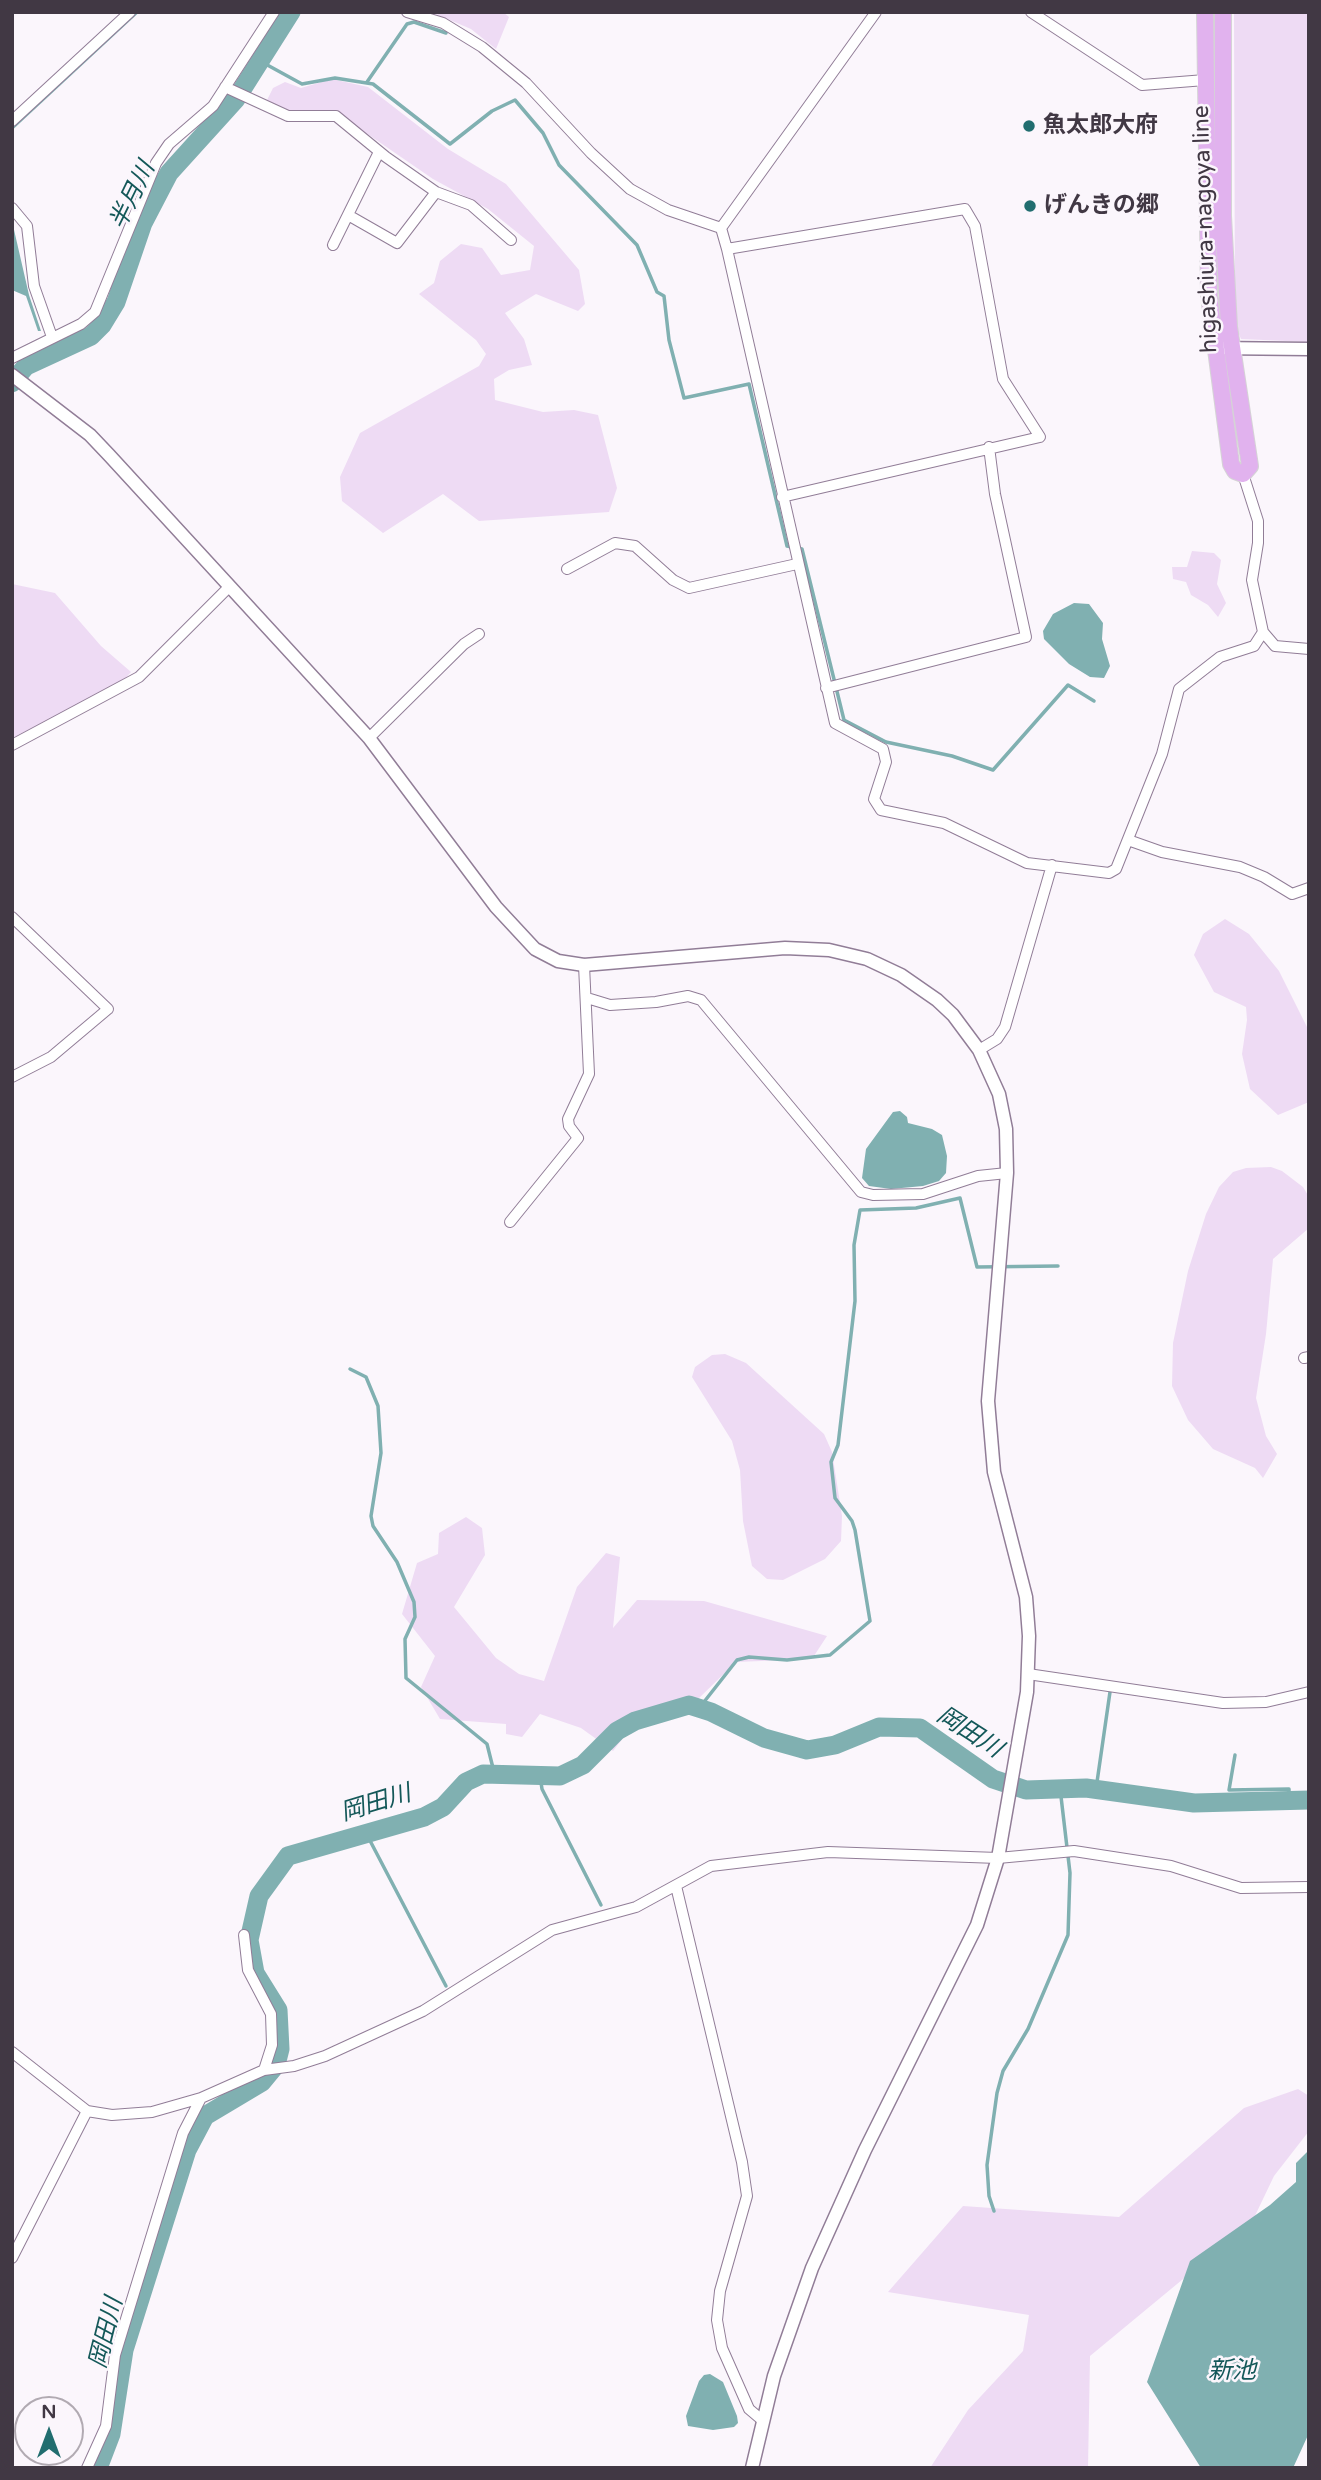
<!DOCTYPE html>
<meta charset="utf-8">
<style>
body{margin:0}
#map{position:relative;width:1321px;height:2480px;overflow:hidden;background:#fbf6fc;font-family:"Varela Round",sans-serif}
canvas{display:block}
.frame{position:absolute;inset:0;border:14px solid #413844;pointer-events:none}
.north{position:absolute;left:14px;top:2396px;width:70px;height:70px;box-sizing:border-box;background:#fbf6fc;border:2px solid #b1aab2;border-radius:50%;rotate:0deg;font-size:19px;font-weight:700;line-height:28px;text-align:center;color:#413844}
.north::after{content:'';display:block;margin:auto;width:24px;height:32px;background:#216d6f;clip-path:polygon(50% 0,100% 100%,50% 72%,0 100%)}
</style>
<div id="map">
<canvas width="1321" height="2480"></canvas>
<div class="frame"></div>
<div class="north">N</div>
</div>
<script>
const g = document.querySelector('canvas').getContext('2d');
g.lineJoin = 'round';
function fillPath(path, color) {
  g.fillStyle = color;
  g.fill(path, 'evenodd');
}
function toPath(rows) {
  const path = new Path2D();
  for (const r of rows) {
    path.moveTo(r[0], r[1]);
    for (let i = 2; i < r.length; i += 2) path.lineTo(r[i], r[i + 1]);
  }
  return path;
}
function trace(path, color, width, dash) {
  g.strokeStyle = color;
  g.lineWidth = width;
  g.lineCap = dash ? 'butt' : 'round';
  g.setLineDash(dash || []);
  g.stroke(path);
}
function label(font, color, halo, rows, align = 'center') {
  g.font = font + ' "Varela Round","Noto Sans JP",sans-serif';
  g.lineWidth = 5;
  g.setLineDash([]);
  g.textBaseline = 'middle';
  g.strokeStyle = halo;
  g.fillStyle = color;
  for (const [text, x, y, turn = 0] of rows) {
    g.save();
    g.translate(x, y);
    g.rotate((+turn || 0) * Math.PI / 180);
    g.textAlign = isNaN(turn) ? turn : align;
    if (halo) g.strokeText(text, 0, 0);
    g.fillText(text, 0, 0);
    g.restore();
  }
}
fillPath(toPath([
 [431,12,503,12,509,17,496,49,471,29],
 [1234,12,1309,12,1309,342,1241,339,1235,324],
 [332,79,368,87,448,149,506,184,579,270,585,304,578,311,536,294,505,313,524,339,532,365,509,370,494,379,495,400,543,412,574,410,598,415,617,488,609,512,479,521,443,494,383,533,342,501,340,477,360,433,479,366,486,354,476,340,419,294,434,283,440,261,461,244,482,248,501,275,530,270,534,246,488,209,433,179,337,113,289,110,266,102,273,88,285,82,301,88],
 [1192,551,1214,553,1221,560,1217,584,1226,603,1218,617,1208,605,1191,595,1186,582,1173,579,1172,567,1187,567],
 [12,584,55,593,101,646,131,672,121,683,12,738],
 [1225,919,1249,934,1279,971,1309,1031,1309,1102,1278,1115,1250,1089,1242,1054,1247,1020,1246,1007,1214,992,1194,955,1203,934],
 [1271,1167,1282,1171,1303,1187,1309,1197,1309,1228,1273,1259,1266,1334,1256,1398,1266,1436,1277,1454,1263,1478,1255,1468,1213,1449,1188,1420,1172,1386,1173,1343,1188,1271,1206,1214,1219,1187,1233,1172,1246,1168],
 [725,1354,746,1363,824,1434,832,1452,842,1516,841,1541,825,1559,783,1580,767,1579,752,1566,743,1521,740,1470,732,1441,692,1377,695,1367,712,1355],
 [466,1517,482,1528,485,1555,454,1607,496,1658,519,1674,544,1681,577,1587,606,1553,620,1557,613,1628,637,1600,704,1601,827,1636,812,1659,736,1662,697,1700,644,1711,613,1751,581,1728,540,1714,522,1737,506,1734,506,1724,440,1719,421,1687,435,1656,402,1614,417,1563,438,1554,439,1533],
 [1298,2089,1309,2096,1309,2131,1274,2176,1252,2222,1090,2356,1088,2468,930,2468,968,2410,1023,2351,1029,2315,888,2292,963,2206,1119,2217,1244,2108]
]), '#eedbf4');
fillPath(toPath([
 [12,221,29,295,41,331,38,331,26,296,12,290],
 [1074,603,1089,604,1103,623,1102,639,1110,666,1104,678,1090,677,1069,664,1044,639,1043,631,1053,614],
 [900,1111,907,1117,908,1123,932,1129,942,1135,947,1156,946,1173,939,1181,923,1186,891,1189,869,1186,862,1178,866,1149,893,1112],
 [1309,2150,1309,2433,1293,2468,1201,2468,1147,2382,1190,2261,1270,2205,1296,2182,1296,2163],
 [710,2374,723,2382,737,2416,738,2423,734,2427,713,2430,688,2426,686,2416,699,2381,704,2375]
]), '#80b0b1');
trace(toPath([
 [260,61,302,84,335,78,373,84,450,144,492,111,515,100,543,133,559,165,637,245,657,292,664,296,669,340,684,398,749,384,787,546,802,549,844,720,886,742,952,756,993,770,1068,685,1094,701],
 [367,82,407,24,414,22,446,33],
 [12,128,137,12],
 [350,1369,366,1377,378,1406,381,1453,371,1516,373,1526,397,1562,414,1602,415,1617,405,1639,406,1678,487,1744,494,1772],
 [700,1707,737,1660,749,1657,787,1660,830,1655,870,1621,855,1530,852,1521,835,1498,831,1462,838,1445,855,1301,854,1245,860,1210,916,1208,960,1198,977,1267,1058,1266],
 [1235,1755,1229,1790,1289,1789,1289,1801],
 [540,1776,542,1789,601,1905],
 [1096,1789,1110,1692],
 [366,1833,446,1986],
 [994,2211,989,2196,987,2165,997,2093,1003,2071,1028,2029,1068,1935,1070,1873,1060,1788]
]), '#80b0b1', 3.5);
trace(toPath([
 [12,383,26,366,91,336,102,325,116,302,143,223,169,173,236,99,291,12],
 [98,2468,111,2434,124,2350,187,2150,205,2116,262,2082,276,2065,280,2049,278,2010,255,1973,249,1940,259,1896,288,1856,424,1817,443,1807,466,1782,483,1774,560,1776,583,1765,617,1731,635,1721,689,1705,711,1712,764,1738,807,1750,835,1745,879,1727,920,1728,993,1779,1026,1790,1086,1788,1194,1803,1309,1800]
]), '#80b0b1', 19);
const minor = toPath([
 [407,12,443,23,482,47,526,83,591,153,630,189,668,210,721,228],
 [1031,12,1142,85,1205,80],
 [225,87,288,116,336,116,386,157,436,192,471,205,511,240],
 [12,121,130,12],
 [12,208,27,226,34,286,52,337],
 [348,215,397,243,436,192],
 [721,228,727,249,965,209,975,226,1003,379,1040,437,782,497],
 [721,228,876,12],
 [333,245,379,152],
 [727,249,835,723,883,749,886,762,874,799,881,810,944,823,1027,863,1109,873,1116,869,1162,754,1179,689,1220,657,1254,646,1263,632,1275,646,1309,649],
 [12,358,81,324,95,312,156,163,169,144,213,106,274,12],
 [1243,474,1258,521,1258,543,1252,580,1263,632],
 [567,569,615,543,635,546,673,580,689,588,797,564],
 [826,688,1026,637,995,494,989,447],
 [369,738,464,644,479,634],
 [12,745,139,677,229,587],
 [1128,840,1162,852,1240,867,1264,877,1292,894,1309,888],
 [12,917,108,1009,51,1057,12,1077],
 [587,998,610,1005,656,1002,688,996,701,1000,861,1192,873,1195,923,1194,978,1176,1007,1173],
 [979,1050,997,1039,1005,1027,1052,865],
 [510,1222,578,1138,569,1126,568,1119,589,1074,584,965],
 [1304,1358,1309,1357],
 [1028,1674,1223,1703,1266,1702,1309,1692],
 [676,1886,742,2162,747,2196,720,2291,717,2320,722,2348,749,2409,762,2420],
 [244,1935,248,1970,271,2014,272,2045,264,2070],
 [12,2052,87,2111,112,2115,152,2112,201,2098,264,2070,294,2066,325,2056,423,2011,552,1930,636,1907,711,1866,828,1852,998,1858,1074,1851,1171,1866,1241,1888,1309,1887],
 [12,2258,87,2111],
 [87,2468,106,2426,115,2355,183,2133,201,2098]
]);
const tertiary = toPath([
 [1213,348,1309,349],
 [12,375,90,435,109,455,369,738,496,907,535,949,558,961,584,965,785,948,829,950,867,959,901,975,937,1000,953,1015,979,1050,999,1094,1006,1129,1007,1173,988,1401,994,1472,1026,1597,1029,1636,1027,1692,998,1858,977,1925,865,2150,812,2268,774,2376,752,2468]
]);
const primary = toPath([
 [1205,12,1209,296,1231,464,1235,471,1243,474,1250,466,1229,327,1223,216,1223,12]
]);
trace(minor, '#917d97', 12);
trace(tertiary, '#917d97', 15);
trace(primary, '#d5d3d6', 18);
trace(minor, '#fff', 10);
trace(tertiary, '#fff', 12);
trace(primary, '#e1b2ee', 16);
for (const [x, y, r, color] of [
 [1029,126,7,"#216d6f"],
 [1030,206,7,"#216d6f"]
]) {
  const dot = new Path2D();
  dot.arc(x, y, r, 0, 2 * Math.PI);
  g.fillStyle = color;
  g.fill(dot);
  trace(dot, '#fbf6fc', 2.5);
}
label('bold 23px', '#413844', '#fbf6fc', [
 ["魚太郎大府",1043,126],
 ["げんきの郷",1044,206]
], 'left');
label('23px', '#413844', '#fbf6fc', [
 ["higashiura-nagoya line",1206,229,-92]
]);
label('italic 24px', '#145859', '#fbf6fc', [
 ["半月川",133,196,-64],
 ["岡田川",969,1733,33],
 ["岡田川",376,1804,-17],
 ["岡田川",107,2333,-76],
 ["新池",1232,2372]
]);
</script>
